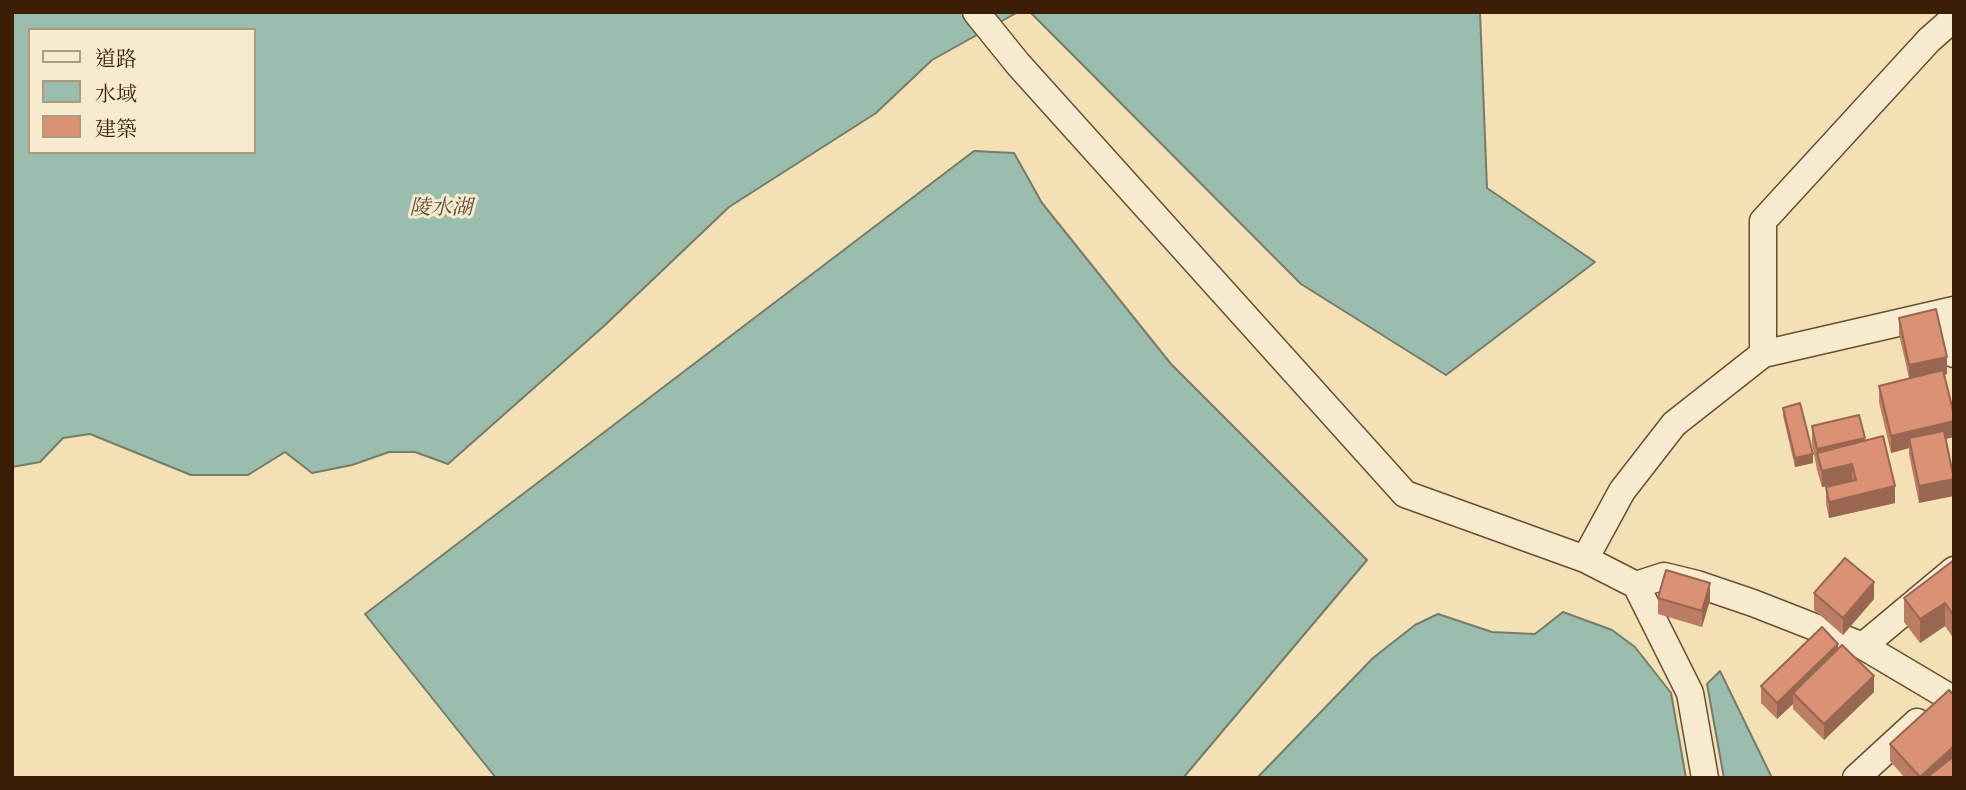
<!DOCTYPE html>
<meta charset="utf-8">
<style>
body{margin:0}
#map{position:relative;width:1966px;height:790px;overflow:hidden;background:#f3e0b5;font-family:"Libre Caslon Text","Noto Serif TC",serif}
canvas{display:block}
.frame{position:absolute;inset:0;border:14px solid #3b1e05;pointer-events:none}
.legend{position:absolute;left:28px;top:28px;width:228px;height:126px;box-sizing:border-box;background:#f7ebcf;border:2px solid #ac997e;margin:0;padding:9px 12px;list-style:none;font-size:21px;color:#3b1e05}
.legend li{display:flex;align-items:center;gap:14px;height:35px}
.legend b{width:35px;border:2px solid #ac997e}
</style>
<div id="map">
<canvas width="1966" height="790"></canvas>
<div class="frame"></div>
<ul class="legend">
<li><b style="height:9px;background:#f7ebcf"></b>道路</li>
<li><b style="height:19px;background:#9bbdad"></b>水域</li>
<li><b style="height:19px;background:#da9174"></b>建築</li>
</ul>
</div>
<script>
const g = document.querySelector('canvas').getContext('2d');
g.lineJoin = 'round';
function fillPath(path, color) {
  g.fillStyle = color;
  g.fill(path, 'evenodd');
}
function toPath(rows) {
  const path = new Path2D();
  for (const r of rows) {
    path.moveTo(r[0], r[1]);
    for (let i = 2; i < r.length; i += 2) path.lineTo(r[i], r[i + 1]);
  }
  return path;
}
function trace(path, color, width, dash) {
  g.strokeStyle = color;
  g.lineWidth = width;
  g.lineCap = dash ? 'butt' : 'round';
  g.setLineDash(dash || []);
  g.stroke(path);
}
function label(font, color, halo, rows, align = 'center') {
  g.font = font + ' "Libre Caslon Text","Noto Serif TC",serif';
  g.lineWidth = 6;
  g.setLineDash([]);
  g.textBaseline = 'middle';
  g.strokeStyle = halo;
  g.fillStyle = color;
  for (const [text, x, y, turn = 0] of rows) {
    g.save();
    g.translate(x, y);
    g.rotate((+turn || 0) * Math.PI / 180);
    g.textAlign = isNaN(turn) ? turn : align;
    if (halo) g.strokeText(text, 0, 0);
    g.fillText(text, 0, 0);
    g.restore();
  }
}
const water = toPath([
 [12,12,1018,12,932,60,876,113,729,207,604,326,448,464,415,452,389,452,352,465,312,473,285,452,248,475,191,475,90,434,63,438,40,462,12,467,12,12],
 [30,30,254,30,254,152,30,152,30,30],
 [1030,12,1480,12,1487,188,1595,262,1446,375,1301,284,1030,12],
 [974,151,1014,153,1042,203,1171,364,1367,560,1183,778,496,778,365,614,974,151],
 [1563,612,1612,630,1635,647,1671,693,1686,778,1257,778,1373,658,1415,625,1438,614,1492,632,1535,634,1563,612],
 [1720,671,1772,778,1724,778,1707,684,1720,671]
]);
fillPath(water, '#9bbdad');
trace(water, '#757d6a', 2);
const minor = toPath([
 [976,12,1018,64,1405,494,1585,559,1636,585,1690,693,1705,778],
 [1945,313,1954,354],
 [1763,354,1763,221,1929,40,1954,18],
 [1585,559,1622,491,1674,424,1763,354,1954,310],
 [1636,585,1664,576,1697,584,1753,603,1863,646,1954,700],
 [1863,646,1954,570],
 [1856,778,1917,722]
]);
trace(minor, '#694e31', 29);
trace(minor, '#f7ebcf', 26);
fillPath(toPath([
 [1899,318,1947,374,1944,375,1945,439,1919,503,1909,454,1909,448,1891,453,1879,402,1879,386,1909,378,1899,334],
 [1783,408,1813,463,1795,467,1783,416],
 [1812,426,1865,441,1895,503,1829,518,1826,504,1826,487,1852,481,1822,487,1817,470,1812,443],
 [1954,560,1954,639,1945,626,1920,643,1904,622,1904,598],
 [1814,593,1874,599,1843,635,1814,610],
 [1658,598,1710,600,1702,627,1658,614],
 [1838,649,1874,692,1824,740,1793,709,1793,704,1777,719,1761,703,1761,686],
 [1890,744,1954,778,1905,778,1890,761]
]), '#bb7d64');
fillPath(toPath([
 [1947,357,1947,374,1909,382,1909,365],
 [1954,421,1954,437,1911,448,1909,438,1909,448,1891,453,1891,436],
 [1865,438,1865,455,1817,453,1817,449],
 [1813,454,1813,463,1795,467,1795,458],
 [1852,464,1852,481,1822,487,1822,471],
 [1954,479,1954,496,1919,503,1919,486],
 [1895,486,1895,503,1829,518,1829,502],
 [1874,582,1874,599,1843,635,1843,618],
 [1710,583,1710,600,1702,627,1702,611],
 [1945,603,1945,626,1920,643,1920,619],
 [1838,644,1838,661,1793,693,1793,704,1777,719,1777,703],
 [1874,676,1874,692,1824,740,1824,724],
 [1954,746,1954,763,1938,778,1920,778]
]), '#996651');
const building = toPath([
 [1936,309,1947,357,1909,365,1899,318,1936,309],
 [1943,370,1954,415,1954,421,1891,436,1879,386,1943,370],
 [1800,403,1813,454,1795,458,1783,408,1800,403],
 [1859,415,1865,438,1817,449,1812,426,1859,415],
 [1944,431,1954,479,1919,486,1909,438,1944,431],
 [1883,436,1895,486,1829,502,1826,487,1856,480,1852,464,1822,471,1817,453,1883,436],
 [1845,558,1874,582,1843,618,1814,593,1845,558],
 [1954,560,1954,616,1945,603,1920,619,1904,598,1954,560],
 [1666,570,1710,583,1702,611,1658,598,1666,570],
 [1822,627,1838,644,1777,703,1761,686,1822,627],
 [1842,645,1874,676,1824,724,1793,693,1842,645],
 [1949,690,1954,695,1954,746,1920,777,1890,744,1949,690],
 [1954,756,1954,778,1926,778,1954,756]
]);
fillPath(building, '#da9174');
trace(building, '#996651', 2);
label('italic 21px', '#584e37', '#f7ebcf', [
 ["陵水湖",441,208]
]);
</script>
